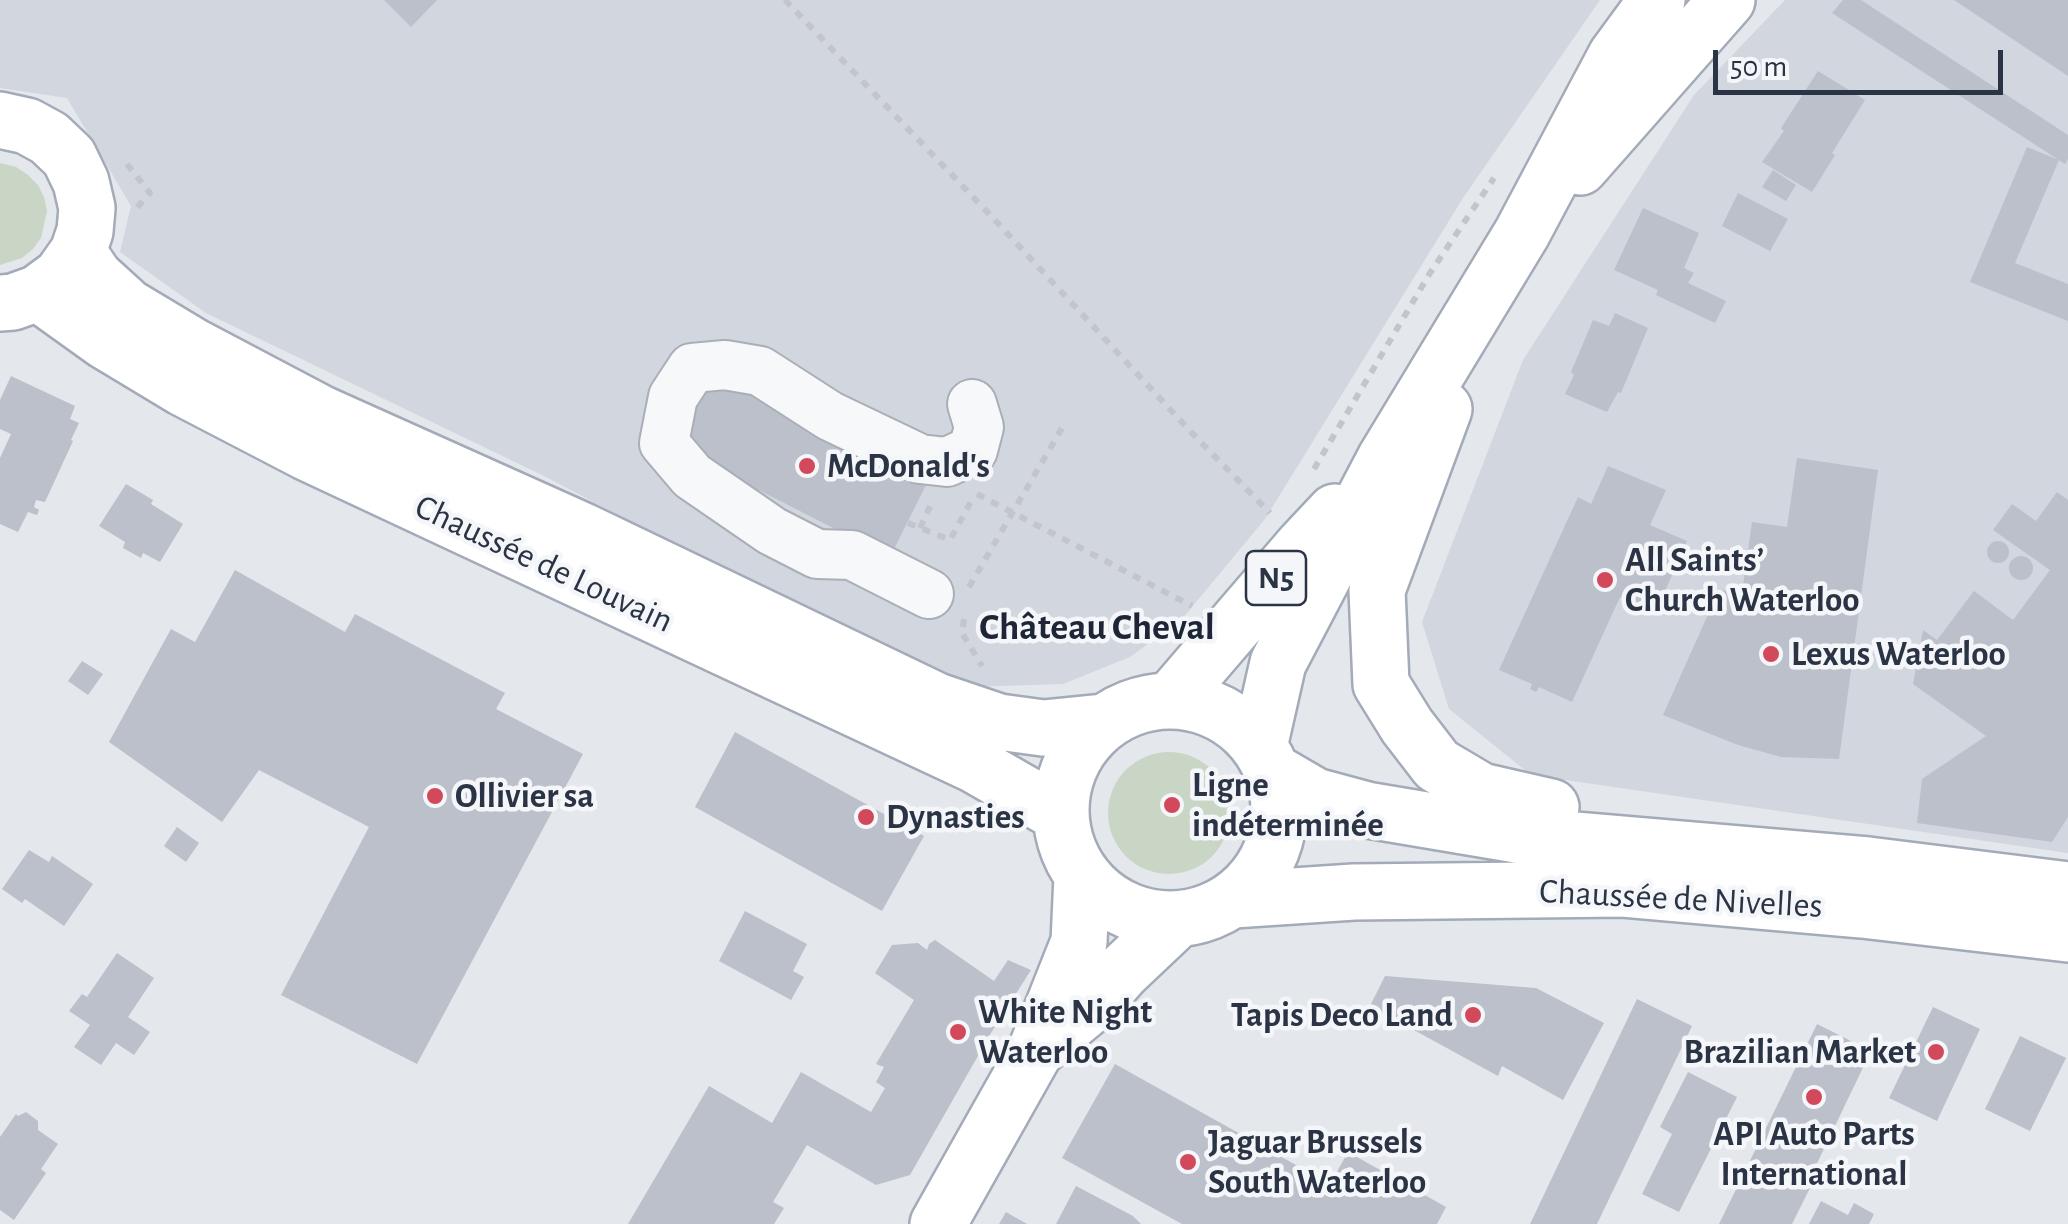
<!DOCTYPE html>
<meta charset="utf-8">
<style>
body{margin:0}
#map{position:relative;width:2068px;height:1224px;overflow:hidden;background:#e4e7ec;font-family:"Alegreya Sans",sans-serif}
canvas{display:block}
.scale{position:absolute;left:1713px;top:50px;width:290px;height:45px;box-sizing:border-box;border:5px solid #2b3445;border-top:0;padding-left:12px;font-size:30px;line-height:35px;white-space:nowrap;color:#2b3445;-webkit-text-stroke:8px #f4f6f9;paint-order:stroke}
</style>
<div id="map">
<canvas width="2068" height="1224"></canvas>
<div class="scale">50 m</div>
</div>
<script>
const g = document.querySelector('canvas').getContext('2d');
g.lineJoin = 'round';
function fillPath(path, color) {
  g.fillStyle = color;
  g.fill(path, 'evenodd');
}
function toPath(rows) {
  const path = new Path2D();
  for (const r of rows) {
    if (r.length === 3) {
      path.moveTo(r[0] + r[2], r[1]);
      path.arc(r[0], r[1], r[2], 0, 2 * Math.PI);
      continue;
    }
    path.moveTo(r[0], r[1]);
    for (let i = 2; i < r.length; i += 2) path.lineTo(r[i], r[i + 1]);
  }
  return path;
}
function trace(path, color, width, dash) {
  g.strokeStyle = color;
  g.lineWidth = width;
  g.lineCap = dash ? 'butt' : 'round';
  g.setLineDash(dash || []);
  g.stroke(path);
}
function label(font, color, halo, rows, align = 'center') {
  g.font = font + ' "Alegreya Sans",sans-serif';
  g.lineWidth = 9;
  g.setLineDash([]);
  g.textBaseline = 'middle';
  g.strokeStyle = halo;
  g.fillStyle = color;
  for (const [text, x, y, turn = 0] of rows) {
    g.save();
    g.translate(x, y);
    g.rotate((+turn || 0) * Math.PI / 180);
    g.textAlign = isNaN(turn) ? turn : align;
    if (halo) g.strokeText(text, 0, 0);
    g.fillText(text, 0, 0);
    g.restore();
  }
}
fillPath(toPath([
 [0,0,1600,0,1463,198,1265,519,1182,619,1130,657,1063,684,969,687,866,646,546,477,206,313,120,252,131,206,67,98,0,88],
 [1785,0,2068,0,2068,853,1531,775,1449,709,1422,622,1523,360,1694,95]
]), '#d2d6de');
fillPath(toPath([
 [0,163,16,167,28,175,38,185,44,197,47,211,41,238,33,249,22,258,0,265],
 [1169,813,61]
]), '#c9d6c5');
fillPath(toPath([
 [384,0,437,0,411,27],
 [1843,0,1861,0,2068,135,2068,159,2065,164,1832,13],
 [1954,0,2068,0,2068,76],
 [1818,71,1865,100,1832,153,1835,155,1812,192,1762,162,1784,131,1781,128],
 [2027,147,2059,160,2015,263,2068,284,2068,321,1970,282],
 [1773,170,1796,185,1786,201,1762,187],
 [1738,193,1788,219,1770,251,1722,226],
 [1643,208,1699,233,1684,268,1694,273,1688,283,1726,301,1715,323,1656,295,1658,290,1614,270],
 [1615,313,1648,328,1621,393,1618,392,1607,412,1565,394,1574,375,1571,372,1593,320,1609,326],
 [716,375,929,479,890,557,686,453,674,420],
 [11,376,75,406,70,419,79,423,71,440,73,441,45,502,36,500,34,507,39,510,37,515,28,512,18,532,0,524,0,458,11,434,0,429,0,400],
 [1797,458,1878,470,1839,759,1781,757,1738,745,1663,715,1719,590,1742,593,1752,522,1787,527],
 [1608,466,1666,490,1650,525,1687,541,1655,614,1620,597,1572,702,1539,687,1536,692,1530,689,1532,684,1499,670,1578,497,1591,504],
 [126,484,153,500,151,504,183,524,160,562,143,553,141,558,123,548,125,542,99,526],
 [2057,492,2068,500,2068,817,2052,842,1917,823,1922,779,1986,736,1913,684,1923,630,1937,640,1974,591,2013,620,2050,570,1993,530,2012,504,2036,521],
 [1998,552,11],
 [2021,568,12],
 [235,570,345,632,355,614,505,693,496,709,583,754,417,1064,281,995,369,827,259,770,222,822,109,742,171,629,195,642],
 [82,661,103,674,88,695,68,681],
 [735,732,924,836,882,911,695,807],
 [177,827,199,843,186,862,164,846],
 [29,850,49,862,52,856,93,884,64,926,25,899,22,903,2,889],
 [745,911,807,944,793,971,804,977,791,1000,719,961],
 [935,940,994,981,1008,960,1031,970,991,1033,910,1175,876,1185,807,1145,773,1202,784,1208,774,1224,628,1224,709,1086,772,1123,801,1072,871,1112,885,1088,876,1082,884,1067,876,1064,914,1000,875,973,892,945,918,943,927,950,929,944],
 [117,953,154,978,128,1017,150,1032,134,1055,116,1043,101,1065,74,1047,90,1025,69,1011,82,994,87,997],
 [1385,976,1536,988,1604,1023,1563,1100,1502,1066,1498,1076,1370,1006],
 [1637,999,1692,1026,1597,1224,1530,1224],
 [1933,1007,1980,1029,1937,1121,1889,1098],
 [1817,1024,1871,1051,1808,1182,1812,1184,1792,1224,1719,1224],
 [2020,1036,2066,1058,2030,1131,1985,1109],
 [1115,1064,1330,1184,1348,1152,1446,1207,1437,1224,1182,1224,1062,1158],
 [1688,1072,1737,1097,1679,1212,1642,1194,1672,1134,1660,1127],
 [26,1112,38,1121,38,1130,58,1144,41,1169,46,1173,14,1220,0,1210,0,1137,16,1114,18,1116],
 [1076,1186,1133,1216,1141,1224,1056,1224],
 [1821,1201,1848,1215,1854,1203,1874,1214,1869,1224,1809,1224],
 [1006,1212,1027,1224,999,1224]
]), '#bbc0ca');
const minor = toPath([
 [929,594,852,555,817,554,772,531,692,476,664,443,673,397,692,368,725,365,760,371,830,416,920,459,947,462,973,450,979,427,972,404]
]);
const major = toPath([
 [0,120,27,126,49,138,69,157,81,182,87,208,85,231,78,252,61,276,38,293,13,302,0,303],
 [1580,167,1727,0],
 [78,252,95,277,128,307,193,346,322,414,583,531,937,701,999,722,1043,728,1103,722],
 [38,293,105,341,183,388,306,452,973,764,1060,814],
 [1444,409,1377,590,1381,684,1407,726,1437,765,1481,791,1551,807],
 [1171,700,1304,545,1335,512],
 [1170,810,109],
 [1259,747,1278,663,1385,459,1522,233,1616,56,1657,0],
 [1272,771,1315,796,1367,810,1516,835,1868,865,2068,890],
 [1233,900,1354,892,1623,889,1862,910,2068,934],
 [1039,1048,1097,1000,1123,971,1178,919],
 [938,1224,1036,1050,1079,942,1082,876]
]);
trace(minor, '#a9aeb7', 52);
trace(major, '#a3abb8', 60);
trace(toPath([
 [785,0,994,219,1191,432,1270,513],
 [127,164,150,193,133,212],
 [1314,469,1430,273,1494,178],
 [977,494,1192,606],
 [908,523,950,540,974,496],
 [920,528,931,504],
 [969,587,1062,428],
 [964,619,962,633,982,666]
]), '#c2c5cb', 6, [8, 8]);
trace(minor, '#f7f8fa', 48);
trace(major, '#fff', 55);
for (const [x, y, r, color] of [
 [807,466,10,"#d1495b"],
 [1605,580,10,"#d1495b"],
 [1771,654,10,"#d1495b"],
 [435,796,10,"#d1495b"],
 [1172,805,10,"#d1495b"],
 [866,817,10,"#d1495b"],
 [1473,1015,10,"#d1495b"],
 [958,1032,10,"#d1495b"],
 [1936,1052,10,"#d1495b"],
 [1814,1097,10,"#d1495b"],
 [1188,1162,10,"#d1495b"]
]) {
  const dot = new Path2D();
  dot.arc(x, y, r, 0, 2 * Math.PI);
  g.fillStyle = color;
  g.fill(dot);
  trace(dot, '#f4f6f9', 4);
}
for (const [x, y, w] of [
 [1276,578,60]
]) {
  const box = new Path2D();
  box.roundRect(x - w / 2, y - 27, w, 54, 8);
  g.fillStyle = '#f4f6f9';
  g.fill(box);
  trace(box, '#2b3445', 2.5);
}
label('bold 32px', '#2b3445', null, [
 ["N5",1276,578]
]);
label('bold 35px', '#2b3445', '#f4f6f9', [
 ["McDonald's",827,466],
 ["All Saints’",1625,560],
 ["Church Waterloo",1625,600],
 ["Lexus Waterloo",1791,654],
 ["Ligne",1192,785],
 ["indéterminée",1192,825],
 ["Ollivier sa",455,796],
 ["Dynasties",886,817],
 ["White Night",978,1012],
 ["Waterloo",978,1052],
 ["Tapis Deco Land",1453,1015,"right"],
 ["Brazilian Market",1916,1052,"right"],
 ["API Auto Parts",1814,1134,"center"],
 ["International",1814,1174,"center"],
 ["Jaguar Brussels",1208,1142],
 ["South Waterloo",1208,1182]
], 'left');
label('35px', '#2b3445', '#f4f6f9', [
 ["Chaussée de Louvain",544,564,25],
 ["Chaussée de Nivelles",1681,899,3]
]);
label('bold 38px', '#1d2536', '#f4f6f9', [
 ["Château Cheval",1097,628]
]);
</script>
